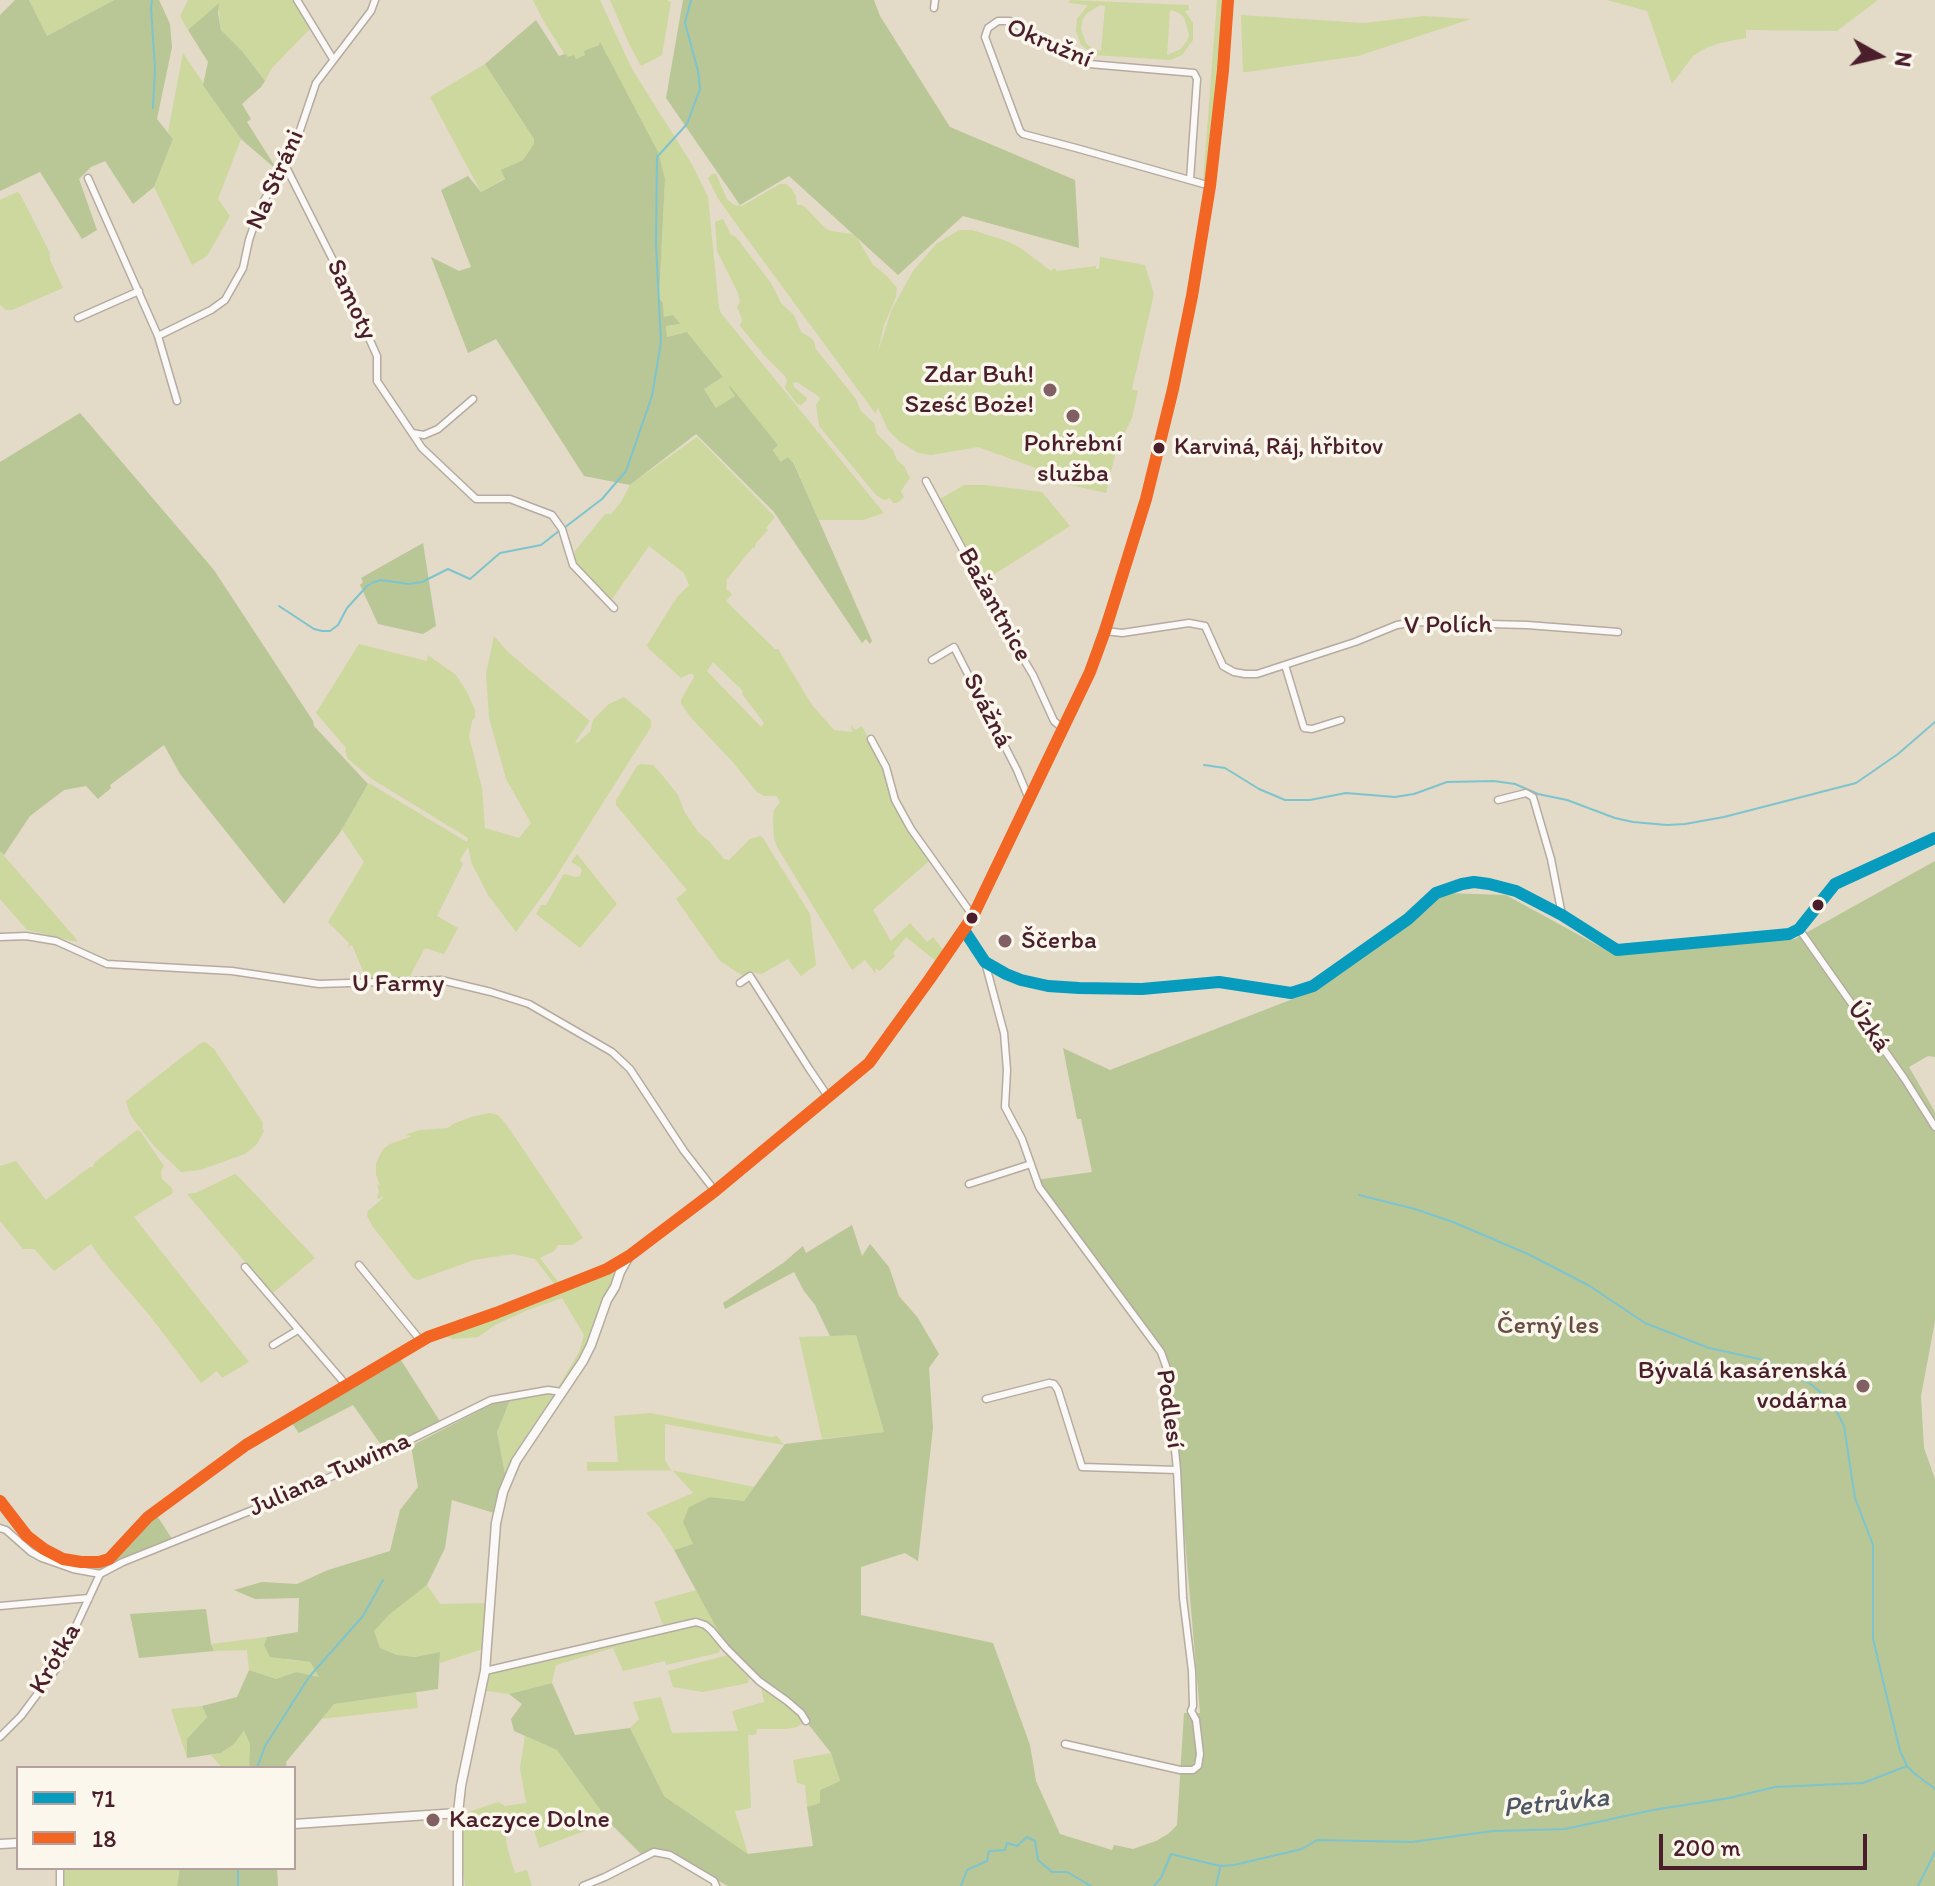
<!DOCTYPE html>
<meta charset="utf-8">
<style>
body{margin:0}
#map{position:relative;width:1935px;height:1886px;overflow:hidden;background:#e3dac8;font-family:Itim,sans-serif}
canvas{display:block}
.legend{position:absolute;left:16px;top:1766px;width:280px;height:104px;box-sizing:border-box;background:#fbf7ec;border:2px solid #b4a19f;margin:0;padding:10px 14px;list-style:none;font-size:24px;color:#4a1f2b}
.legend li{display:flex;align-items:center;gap:16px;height:40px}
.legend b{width:40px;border:2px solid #b4a19f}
.north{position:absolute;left:1839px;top:16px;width:80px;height:80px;-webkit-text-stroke:6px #fbf7ec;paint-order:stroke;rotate:98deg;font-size:22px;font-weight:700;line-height:32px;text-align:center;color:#4a1f2b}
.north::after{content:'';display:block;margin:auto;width:28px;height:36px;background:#4a1f2b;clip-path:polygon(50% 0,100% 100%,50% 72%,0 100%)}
.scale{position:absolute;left:1659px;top:1834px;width:208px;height:36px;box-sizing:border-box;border:4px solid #4a1f2b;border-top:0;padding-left:10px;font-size:24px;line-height:28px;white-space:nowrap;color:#4a1f2b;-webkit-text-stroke:6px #fbf7ec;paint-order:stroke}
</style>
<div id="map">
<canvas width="1935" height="1886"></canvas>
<ul class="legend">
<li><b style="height:10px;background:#079bbe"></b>71</li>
<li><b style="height:10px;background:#f26522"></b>18</li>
</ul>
<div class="north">N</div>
<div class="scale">200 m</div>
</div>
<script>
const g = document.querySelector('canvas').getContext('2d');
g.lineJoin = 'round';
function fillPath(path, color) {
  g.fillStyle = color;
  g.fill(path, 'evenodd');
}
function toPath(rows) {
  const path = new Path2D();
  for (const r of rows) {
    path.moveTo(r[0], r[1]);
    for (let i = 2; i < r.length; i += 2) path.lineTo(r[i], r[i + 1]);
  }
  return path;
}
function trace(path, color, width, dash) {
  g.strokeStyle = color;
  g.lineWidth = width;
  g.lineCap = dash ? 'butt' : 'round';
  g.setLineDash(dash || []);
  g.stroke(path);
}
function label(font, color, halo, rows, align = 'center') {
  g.font = font + ' Itim,sans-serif';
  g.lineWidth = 7;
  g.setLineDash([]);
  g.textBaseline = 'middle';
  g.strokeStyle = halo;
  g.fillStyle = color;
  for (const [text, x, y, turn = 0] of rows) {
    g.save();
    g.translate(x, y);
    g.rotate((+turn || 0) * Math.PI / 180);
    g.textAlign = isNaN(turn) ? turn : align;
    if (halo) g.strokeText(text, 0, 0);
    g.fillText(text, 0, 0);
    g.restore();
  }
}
fillPath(toPath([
 [29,0,114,0,47,36],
 [188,0,293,0,311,28,271,69,265,81,242,51,221,30,218,4,188,30,180,16],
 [533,0,600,0,632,69,693,166,708,197,719,308,721,313,884,513,863,520,819,520,794,463,781,462,773,449,778,445,736,395,717,409,704,389,723,377,687,332,667,337,666,326,680,324,664,317,663,303,659,298,665,179,600,44,585,51,585,55,576,59,567,58,544,22],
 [610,0,667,0,671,2,662,55,641,66,629,44],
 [1070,0,1189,5,1189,10,1185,11,1193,23,1193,40,1182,55,1170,60,1094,55,1081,45,1076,31,1077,19,1088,5,1069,3],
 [1100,5,1105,6,1101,51,1093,49,1086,43,1081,29,1082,21,1086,14],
 [1170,10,1177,12,1184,17,1189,34,1188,39,1181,49,1167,55],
 [1217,0,1224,0,1218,82,1207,179,1203,181],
 [1607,0,1878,0,1837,31,1746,30,1746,38,1720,43,1706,48,1693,56,1672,84,1647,11],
 [1241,15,1364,23,1424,16,1471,19,1358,56,1247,72,1243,72],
 [183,53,241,139,218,199,230,216,207,256,192,265,154,187,173,139,168,132],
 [485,64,534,139,534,144,523,160,502,170,505,178,481,192,430,97],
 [714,173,716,174,727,199,734,205,742,206,780,184,786,184,791,188,796,196,797,205,802,205,806,208,825,228,830,231,852,234,857,238,873,265,887,276,897,288,896,297,884,325,878,352,892,309,913,271,936,244,959,230,972,230,1004,240,1019,247,1051,271,1054,268,1057,271,1096,266,1096,269,1099,269,1100,257,1145,265,1154,294,1132,389,1138,391,1132,418,1122,438,1119,438,1106,493,1034,477,1036,468,978,447,931,455,918,453,899,441,888,430,878,408,875,413,737,225,717,197,708,178],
 [17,192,20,194,50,253,50,260,63,288,12,310,6,310,0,305,0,200],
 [723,219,731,235,736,237,771,283,781,303,794,315,801,332,811,338,815,343,815,348,856,399,861,411,874,423,877,434,893,450,897,460,904,466,910,478,901,491,904,497,897,503,893,503,890,498,884,500,876,495,819,426,816,405,820,399,818,396,797,382,793,383,794,387,807,398,806,401,801,405,797,404,785,388,787,380,785,376,763,354,740,326,742,319,737,307,740,302,738,293,717,251,715,222],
 [697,437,775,517,766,528,768,530,756,543,754,549,753,547,727,579,726,589,732,594,726,601,775,649,778,649,812,705,834,730,852,732,851,724,855,730,862,726,886,775,890,796,909,829,955,895,929,861,873,910,891,941,910,923,927,942,933,937,944,951,936,961,906,937,893,953,895,956,880,971,875,968,876,974,865,960,852,970,777,847,774,838,773,819,774,810,780,802,777,796,764,796,757,792,731,760,692,719,681,704,681,700,694,677,693,674,689,674,681,678,649,649,647,645,677,597,689,585,684,573,649,546,610,602,574,562,575,551,605,514,611,514,621,502,630,485],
 [713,662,742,690,743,692,742,694,764,723,761,727,707,671],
 [964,485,986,485,1042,492,1070,526,984,581,940,499],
 [494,636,509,653,590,721,575,742,577,743,590,732,593,720,609,704,624,697,649,718,651,721,651,727,554,880,516,932,488,895,472,864,468,847,460,860,463,864,437,916,458,928,444,954,425,948,410,976,367,980,352,945,348,947,349,943,328,922,364,862,341,828,369,783,467,842,468,838,372,779,348,759,345,751,346,748,316,713,359,644,427,661,428,655,456,675,467,692,475,710,475,717,472,721,469,736,482,788,485,828,519,838,531,823,506,779,489,718,486,674],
 [641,764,653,765,663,776,678,795,684,811,698,832,709,841,724,859,729,860,750,839,760,836,763,838,810,914,816,965,801,976,788,959,762,974,750,972,743,976,720,961,676,899,687,890,616,805,616,800,637,766],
 [0,851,77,940,77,942,27,930,0,899],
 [577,854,617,904,580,948,536,914,541,905,546,905,563,875,565,874,576,877,580,876,582,870,580,867,571,862],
 [205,1042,214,1049,263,1123,262,1128,264,1131,257,1144,245,1154,200,1170,181,1172,155,1147,133,1119,129,1112,126,1101,186,1054,201,1043],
 [489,1113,498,1115,506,1124,583,1238,572,1245,558,1245,554,1251,540,1258,559,1283,582,1274,556,1286,535,1259,513,1254,474,1260,418,1280,413,1278,373,1227,367,1216,368,1211,383,1198,383,1196,379,1199,377,1198,379,1191,377,1184,380,1186,376,1175,376,1163,383,1149,390,1144,412,1136,405,1135,410,1133,420,1130,448,1128,453,1124,471,1117],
 [137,1130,140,1131,164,1166,161,1171,162,1179,172,1188,173,1193,134,1217,249,1362,222,1378,217,1371,201,1383,150,1316,102,1260,91,1244,54,1271,34,1249,23,1249,0,1221,0,1166,16,1161,46,1200,90,1167,93,1167,95,1162],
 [235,1174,240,1178,315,1258,274,1292,271,1292,254,1270,251,1269,187,1194,196,1193],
 [620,1267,602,1301,589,1340,568,1377,557,1389,579,1352,584,1335,562,1298,528,1310,495,1325,478,1337,454,1339,440,1335,484,1321],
 [856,1335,884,1432,822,1439,799,1337],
 [548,1393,555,1396,526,1437,505,1474,497,1432,510,1400],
 [651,1413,771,1437,777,1436,784,1445,665,1424,665,1460,671,1470,754,1487,744,1501,710,1497,693,1544,674,1550,660,1528,646,1513,693,1493,672,1470,587,1471,587,1462,618,1462,614,1416],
 [427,1585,440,1604,485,1603,483,1649,440,1663,440,1652,415,1657,397,1655,380,1648,374,1631,390,1614],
 [696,1590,722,1637,704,1620,691,1619,663,1625,654,1602],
 [691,1625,704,1626,718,1642,720,1651,718,1653,666,1665,665,1661,623,1671,613,1648,556,1665,552,1683,509,1694,486,1691,489,1673],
 [267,1637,264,1645,288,1660,310,1662,319,1677,296,1672,276,1679,249,1670,247,1650,214,1651,211,1644],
 [727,1655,749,1678,748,1683,703,1692,673,1687,668,1671],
 [761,1688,787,1704,802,1717,803,1723,797,1727,787,1729,757,1729,756,1735,748,1735,751,1808,735,1811,748,1854,664,1796,630,1728,639,1719,633,1702,661,1697,672,1733,738,1731,732,1711,764,1702],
 [416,1692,418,1708,321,1719,334,1704],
 [202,1706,207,1717,187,1739,187,1758,171,1709],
 [244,1731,250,1744,249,1768,222,1768,211,1755,221,1753,234,1744],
 [525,1736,557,1750,609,1822,539,1848,532,1823,505,1825,507,1847,515,1873,527,1870,532,1886,465,1886,462,1862,462,1814,498,1802,505,1806,526,1803,520,1768],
 [831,1753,840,1781,820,1790,820,1803,807,1807,805,1785,797,1783,793,1760],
 [64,1868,180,1868,177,1886,64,1886]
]), '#cdd89f');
fillPath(toPath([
 [15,0,29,0,47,36,114,0,159,0,170,24,172,47,157,119,173,139,154,187,133,204,105,161,91,167,79,179,97,230,82,239,40,172,0,191,0,15],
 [683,0,874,0,880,16,950,127,1075,180,1079,248,963,216,898,275,789,176,740,205,666,98],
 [219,3,218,13,221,30,242,51,265,81,261,87,242,104,251,119,247,122,278,171,241,139,203,85,208,62,188,30],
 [536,20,559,56,565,54,568,57,574,55,576,59,585,55,584,51,599,45,600,42,658,152,665,179,659,298,663,303,664,317,673,315,680,324,666,326,667,337,687,332,723,377,704,389,716,408,735,396,729,387,730,386,778,445,773,450,781,462,788,457,794,464,872,641,870,644,866,639,862,643,774,512,696,434,630,485,584,476,496,339,468,353,431,257,459,271,471,267,441,190,468,176,481,192,505,179,501,170,523,160,534,144,534,139,485,64],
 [80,413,214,570,313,721,314,726,368,784,339,834,284,904,180,774,164,745,110,785,111,788,98,799,86,786,64,790,30,816,4,855,0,851,0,462],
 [423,543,436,626,423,634,378,624,360,585,363,582,361,578],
 [1935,861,1935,1057,1928,1056,1909,1067,1935,1112,1935,1321,1921,1396,1924,1448,1935,1479,1935,1886,728,1886,655,1848,641,1854,609,1822,557,1750,514,1731,511,1719,522,1704,509,1694,552,1683,575,1735,630,1728,664,1796,748,1854,813,1846,807,1807,820,1803,820,1790,840,1781,831,1753,786,1696,756,1676,727,1647,674,1550,693,1544,683,1522,689,1507,710,1497,744,1501,785,1444,884,1432,856,1335,830,1336,815,1305,804,1291,794,1272,725,1309,723,1303,783,1263,803,1246,806,1253,852,1225,862,1256,870,1244,889,1267,899,1296,918,1318,939,1354,929,1368,933,1428,918,1561,905,1553,861,1567,861,1615,993,1643,1030,1745,1036,1781,1060,1834,1112,1850,1114,1845,1133,1849,1156,1841,1168,1834,1177,1825,1184,1713,1200,1713,1170,1366,1035,1180,1092,1172,1081,1119,1077,1119,1063,1048,1110,1070,1303,995,1407,923,1445,893,1506,895,1610,952,1795,939],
 [399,1357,441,1423,384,1449,353,1405,299,1433,291,1422,340,1395],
 [510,1400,497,1432,505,1474,494,1513,452,1500,445,1548,427,1585,390,1614,374,1631,380,1648,397,1655,415,1657,440,1652,438,1689,334,1704,286,1762,287,1768,249,1768,250,1744,244,1731,234,1744,221,1753,187,1758,187,1739,207,1717,202,1706,237,1697,249,1670,276,1679,296,1672,319,1677,310,1662,270,1657,264,1645,267,1637,298,1632,299,1598,255,1599,234,1590,262,1582,297,1584,328,1570,390,1551,400,1510,418,1487,411,1446,494,1403],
 [158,1517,172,1539,97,1571,55,1562,34,1551,18,1536,24,1537,67,1562,86,1565,103,1565,112,1560,150,1521],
 [206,1609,211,1644,214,1651,139,1658,130,1614],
 [180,1868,277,1868,278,1886,177,1886]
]), '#b8c795');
trace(toPath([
 [152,0,151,8,155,68,153,108],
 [564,528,602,499,626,471,652,396,661,342,656,245,657,157,687,124,700,89,698,71,685,23,691,0],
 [279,606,314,629,322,631,330,631,338,625,347,608,367,586,374,582,381,580,409,584,422,582,448,569,470,579,500,553,541,545,559,531],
 [1204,765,1225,768,1259,789,1285,800,1310,800,1346,793,1395,797,1414,794,1447,782,1494,781,1515,784,1538,794,1567,800,1615,818,1633,822,1667,825,1685,824,1724,817,1856,783,1898,754,1935,722],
 [1359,1195,1415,1209,1453,1222,1528,1254,1588,1285,1645,1323,1709,1348,1759,1359,1778,1366,1812,1385,1825,1396,1835,1408,1844,1426,1855,1498,1873,1545,1873,1639,1900,1751,1907,1766],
 [257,1768,265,1746,309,1677,363,1616,383,1580],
 [238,1886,238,1868],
 [961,1886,967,1870,987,1861,989,1851,1005,1850,1007,1843,1017,1846,1027,1837,1035,1841,1038,1860,1052,1872,1067,1872,1091,1886],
 [1154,1886,1161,1878,1171,1854,1220,1866,1234,1865,1302,1849,1317,1840,1412,1842,1493,1831,1565,1829,1653,1810,1729,1798,1775,1787,1863,1783,1907,1766,1915,1774,1935,1789],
 [1216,1886,1220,1868],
 [1918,1886,1935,1852]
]), '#7ec4ce', 2);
const street = toPath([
 [297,0,333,59],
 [934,8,935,0],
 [285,165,343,280,377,356,377,381,412,433,424,435,438,429,473,399],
 [88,178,158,336,177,401],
 [1190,180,1197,79,1194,73,1089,64,1010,21,998,21,988,28,985,37,1020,131,1023,134,1076,148,1200,183,1210,186],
 [78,318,139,291],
 [158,336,211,310,225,300,243,268,249,240,260,208,278,175,290,160,316,83,371,11,375,0],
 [412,433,422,448,476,499,510,499,552,515,562,529,573,565,614,608],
 [926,481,1002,623,1033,675,1054,721,1062,728],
 [1105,631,1122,633,1189,623,1205,626,1223,666,1234,672,1245,674,1257,674,1355,642,1397,625,1416,622,1527,625,1618,632],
 [932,660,954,647,1017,770,1029,799],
 [1285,665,1304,728,1312,729,1341,720],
 [871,739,886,767,895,800,911,829,973,916],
 [1498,800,1526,793,1533,797,1551,859,1562,915],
 [1799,929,1904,1078,1935,1127],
 [964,930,985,962,1006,974,1021,980,1048,986,1079,988,1142,989,1219,982,1291,993,1313,986,1408,919,1436,893,1462,884,1474,882,1489,884,1516,891,1562,915,1617,950,1768,936,1789,934,1799,929,1835,884,1935,838],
 [0,937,26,936,56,941,107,964,232,971,319,984,441,980,491,992,529,1004,612,1052,630,1069,684,1151,715,1191],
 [985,962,1004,1033,1007,1070,1005,1107,1022,1139,1039,1187,1161,1352,1167,1369,1177,1470,1183,1598,1192,1671,1193,1706,1191,1711,1196,1720,1200,1754,1198,1766,1193,1770,1180,1770,1065,1744],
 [740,983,750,976,810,1070,829,1098],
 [969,1184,1031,1164],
 [359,1265,421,1341],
 [245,1267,347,1386],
 [273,1345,298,1330],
 [986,1399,1049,1383,1054,1384,1058,1390,1082,1467,1177,1470],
 [0,1501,27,1536,44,1549,63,1559,81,1562,99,1562,109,1559,148,1517,246,1445,428,1337,496,1313,607,1269,629,1256],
 [0,1528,6,1530,31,1552,42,1558,73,1569,100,1574],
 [100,1574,123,1562,280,1499,369,1460,491,1400,548,1390,562,1392],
 [0,1606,89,1598],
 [485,1671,696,1622,705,1625,711,1630,726,1648,759,1681,787,1701,801,1713,806,1721],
 [0,1737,21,1716,56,1669,100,1574],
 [60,1886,60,1868],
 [583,1886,605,1877,654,1852,670,1855,714,1881,716,1886]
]);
const secondary = toPath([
 [294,1824,458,1813],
 [0,1844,18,1843],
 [458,1886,458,1813,461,1786,485,1671,496,1523,503,1492,516,1461,583,1361,591,1345,607,1300,615,1287,620,1272,629,1256,715,1191,869,1063,929,980,973,916,1090,672,1120,584,1146,499,1173,389,1192,296,1210,186,1223,70,1228,0]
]);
trace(street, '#b5aba1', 9);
trace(secondary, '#b5aba1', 11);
trace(street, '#fbf9f7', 6);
trace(secondary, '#fbf9f7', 8);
trace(toPath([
 [964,930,985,962,1006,974,1021,980,1048,986,1079,988,1142,989,1219,982,1291,993,1313,986,1408,919,1436,893,1462,884,1474,882,1489,884,1516,891,1562,915,1617,950,1768,936,1789,934,1799,929,1835,884,1935,838]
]), '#079bbe', 12);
trace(toPath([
 [0,1501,27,1536,44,1549,63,1559,81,1562,99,1562,109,1559,148,1517,246,1445,428,1337,496,1313,607,1269,629,1256,715,1191,869,1063,929,980,973,916,1090,672,1105,631,1146,499,1173,389,1192,296,1210,186,1223,70,1228,0]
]), '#f26522', 12);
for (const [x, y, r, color] of [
 [1050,390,8,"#806062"],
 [1073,416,8,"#806062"],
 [1159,448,7,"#4a1f2b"],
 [1818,905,7,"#4a1f2b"],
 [972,918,7,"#4a1f2b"],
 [1005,941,8,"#806062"],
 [1863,1386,8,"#806062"],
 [433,1820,8,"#806062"]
]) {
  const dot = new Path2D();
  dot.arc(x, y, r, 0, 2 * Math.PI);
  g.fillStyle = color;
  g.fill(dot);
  trace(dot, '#fbf7ec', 3);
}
label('24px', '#4a1f2b', '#fbf7ec', [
 ["Karviná, Ráj, hřbitov",1174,448]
], 'left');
label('26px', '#4a1f2b', '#fbf7ec', [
 ["Okružní",1049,44,23],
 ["Na Stráni",276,180,-66],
 ["Samoty",351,300,65],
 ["Bažantnice",994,605,61],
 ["V Polích",1448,626,-1],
 ["Svážná",987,711,63],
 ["U Farmy",398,984],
 ["Úzká",1868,1027,55],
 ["Podlesí",1169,1409,82],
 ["Juliana Tuwima",330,1475,-24],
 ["Krótka",56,1659,-60]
]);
label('26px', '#4a1f2b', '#fbf7ec', [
 ["Zdar Buh!",1034,375],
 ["Sześć Boże!",1034,405],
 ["Pohřební",1073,444,"center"],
 ["služba",1073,474,"center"],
 ["Ščerba",1021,941,"left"],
 ["Bývalá kasárenská",1847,1371],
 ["vodárna",1847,1401],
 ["Kaczyce Dolne",449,1820,"left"]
], 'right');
label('26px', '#664d40', '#fbf7ec', [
 ["Černý les",1548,1326]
]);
label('italic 28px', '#4d5665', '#fbf7ec', [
 ["Petrůvka",1556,1804,-6]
]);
</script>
